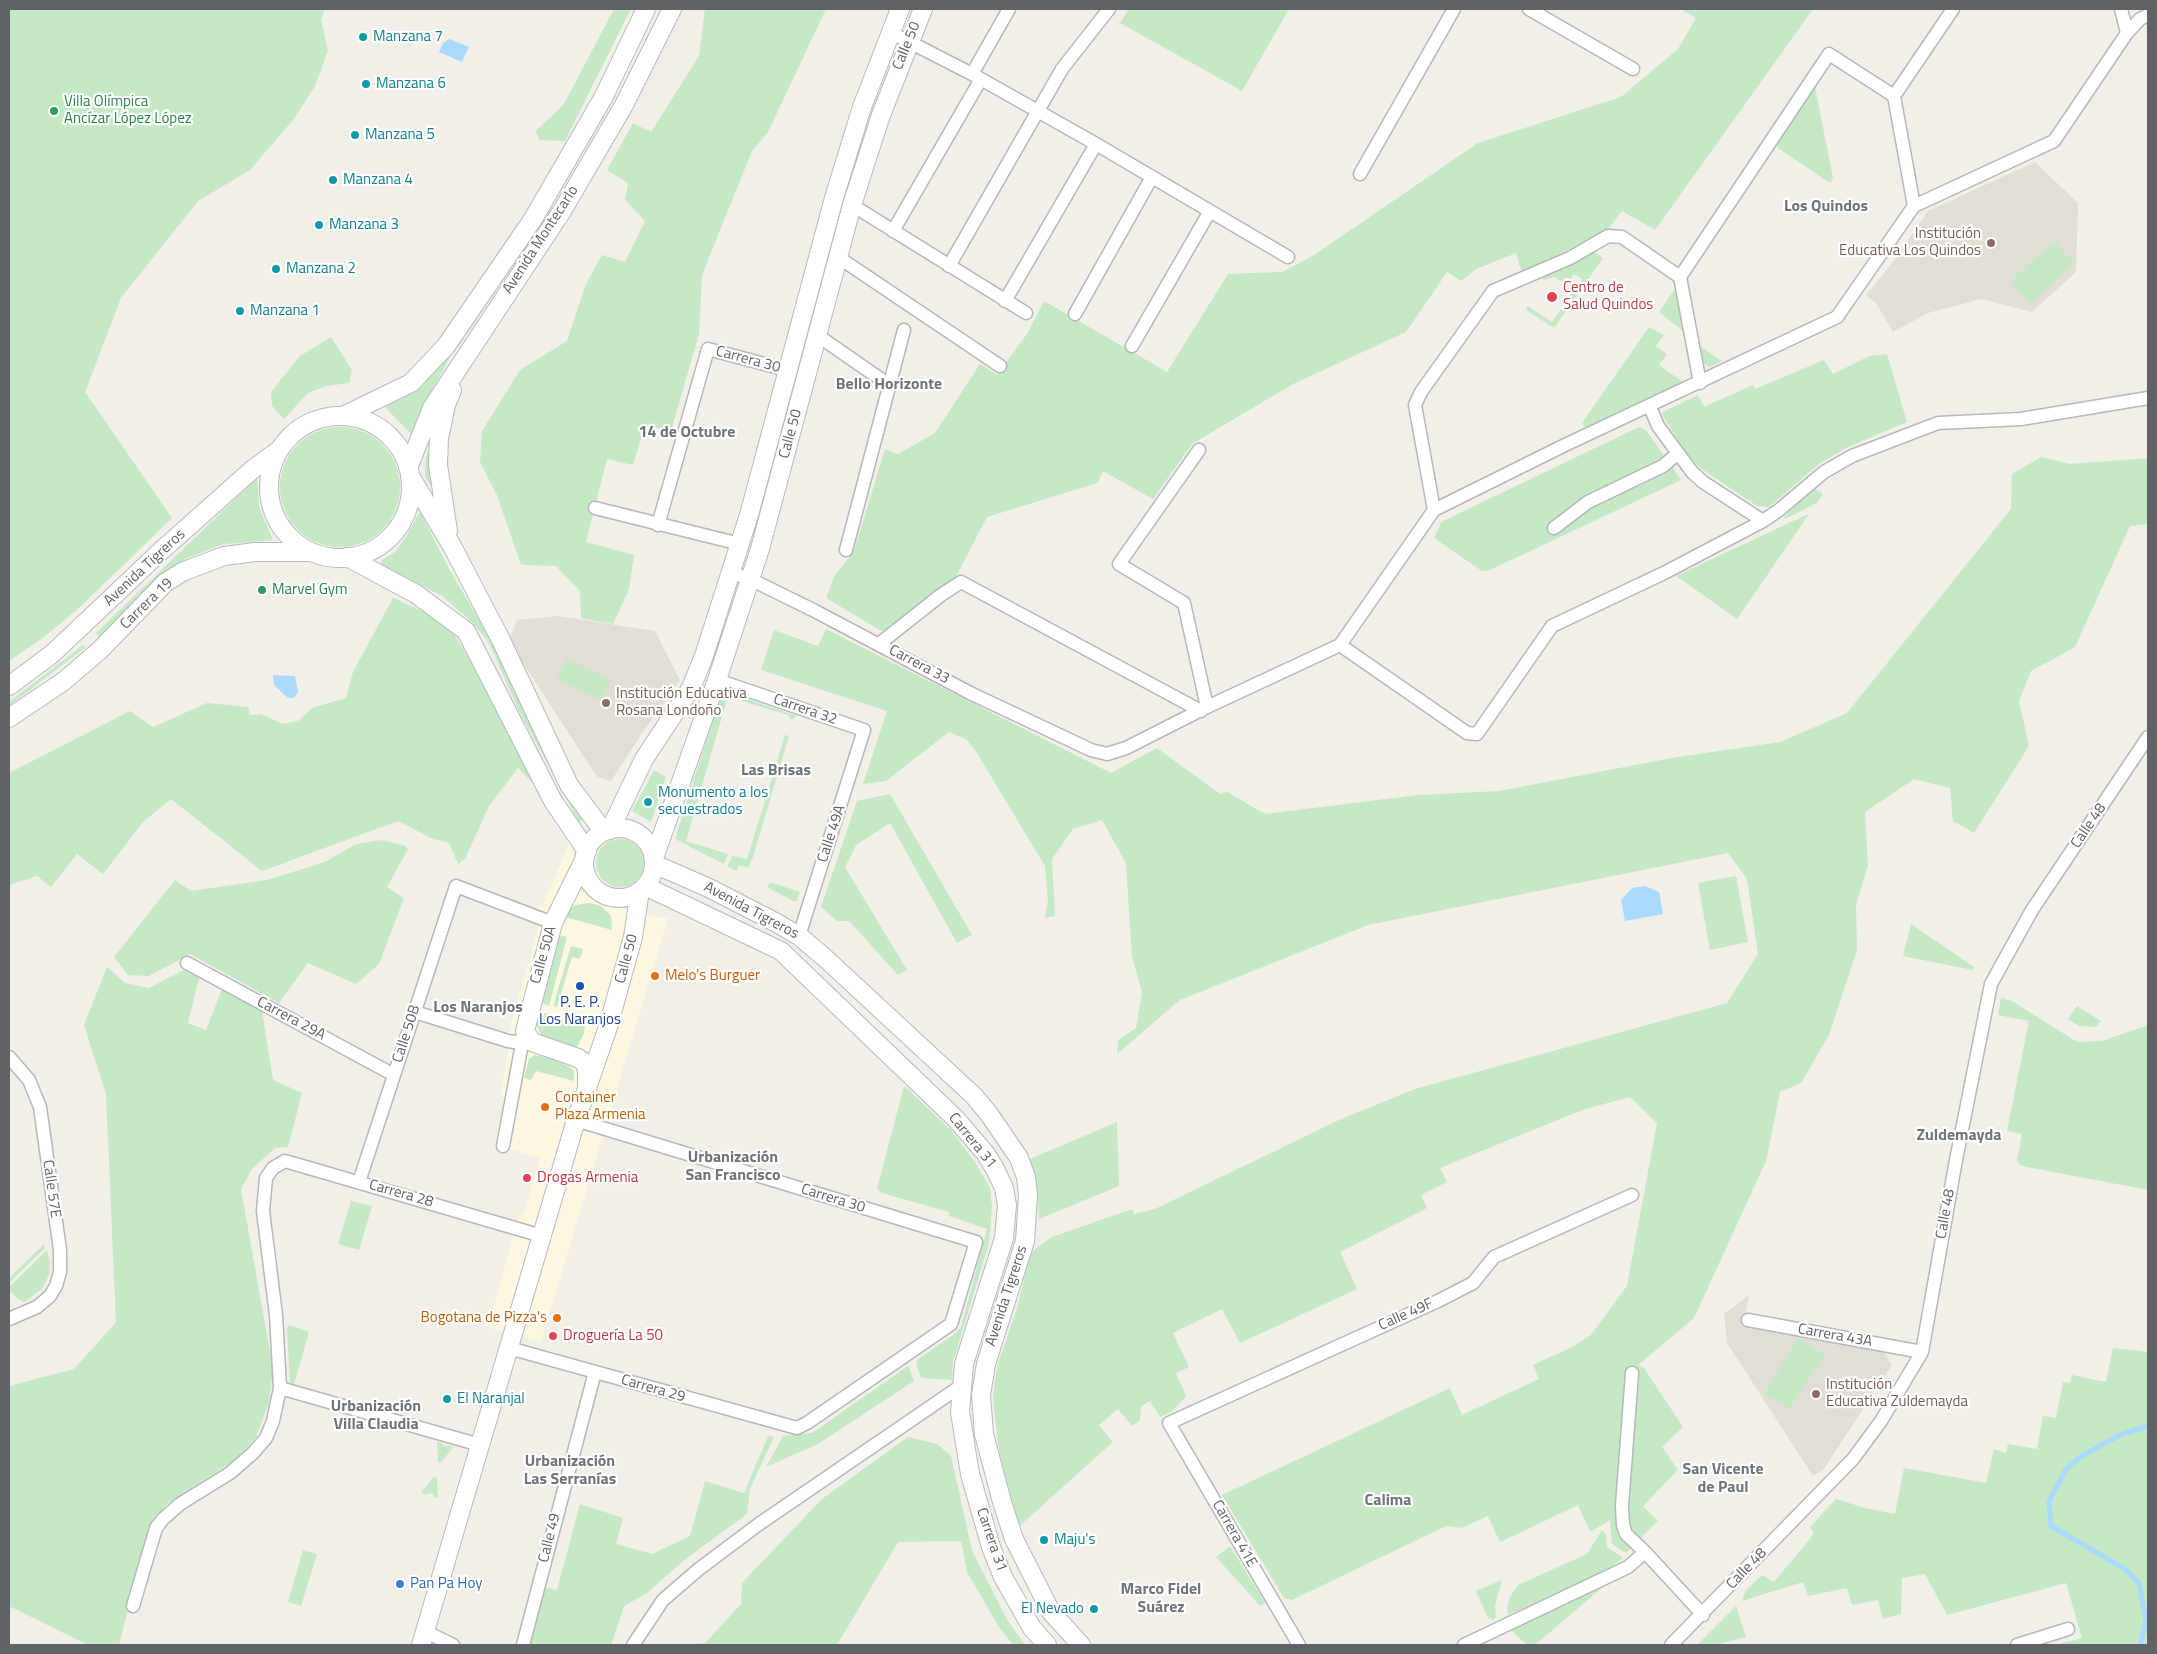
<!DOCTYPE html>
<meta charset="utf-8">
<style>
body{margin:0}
#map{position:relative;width:2157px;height:1654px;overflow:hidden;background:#f1efe8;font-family:"Titillium Web",sans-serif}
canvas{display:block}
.frame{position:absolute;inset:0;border:10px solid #5f6368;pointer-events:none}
</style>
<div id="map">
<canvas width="2157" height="1654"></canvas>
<div class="frame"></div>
</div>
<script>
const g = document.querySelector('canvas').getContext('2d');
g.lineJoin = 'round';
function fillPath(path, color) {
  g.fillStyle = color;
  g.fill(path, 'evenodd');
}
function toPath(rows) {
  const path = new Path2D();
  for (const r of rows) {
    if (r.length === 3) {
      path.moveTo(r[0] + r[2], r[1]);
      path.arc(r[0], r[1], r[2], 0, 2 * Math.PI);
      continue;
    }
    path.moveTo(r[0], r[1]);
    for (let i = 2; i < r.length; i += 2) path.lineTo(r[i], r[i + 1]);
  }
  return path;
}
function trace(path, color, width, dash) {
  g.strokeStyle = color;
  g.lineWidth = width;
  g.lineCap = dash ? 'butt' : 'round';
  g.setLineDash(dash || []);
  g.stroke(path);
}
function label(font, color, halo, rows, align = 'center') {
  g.font = font + ' "Titillium Web",sans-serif';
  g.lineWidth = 4.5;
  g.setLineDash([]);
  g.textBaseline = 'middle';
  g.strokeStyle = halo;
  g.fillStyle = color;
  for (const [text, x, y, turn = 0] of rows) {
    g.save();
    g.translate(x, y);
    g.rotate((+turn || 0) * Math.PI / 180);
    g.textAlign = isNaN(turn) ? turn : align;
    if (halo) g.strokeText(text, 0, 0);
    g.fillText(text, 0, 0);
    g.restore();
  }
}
fillPath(toPath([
 [570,841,581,886,594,899,607,905,668,919,541,1342,488,1327,519,1215,523,1215,540,1158,510,1149,508,1153,494,1149,505,1097,500,1095,508,1052,510,1029,537,931,539,905,544,903]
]), '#fef7e0');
fillPath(toPath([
 [2035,162,2078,203,2076,272,2032,312,1981,299,1928,313,1893,332,1876,303,1866,295,1893,262,1928,211],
 [558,616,655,631,680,680,646,727,611,781,597,777,516,652,510,638,517,620],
 [1749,1295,1743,1325,1884,1352,1892,1365,1823,1470,1813,1476,1727,1343,1724,1314]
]), '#e1ded6');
fillPath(toPath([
 [9,9,325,9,321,19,328,51,315,86,293,120,250,170,198,201,121,298,85,392,172,518,80,607,44,637,9,661],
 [614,9,631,9,565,141,539,140,536,131,564,104],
 [705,9,826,9,768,132,752,151,702,275,699,334,671,431,645,425,633,465,607,459,586,542,634,555,629,589,613,624,581,618,580,591,556,566,521,565,497,495,480,462,482,431,520,370,567,341,586,284,602,255,625,262,645,221,625,200,628,183,607,170,633,123,651,132,699,56],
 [1129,9,1289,9,1242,91,1120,23],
 [1681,9,1813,9,1655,230,1622,211,1607,230,1522,273,1516,253,1476,269,1461,281,1447,272,1406,332,1291,385,1192,444,1153,499,1103,471,1097,483,987,517,951,586,885,633,826,598,835,575,854,551,885,449,898,454,935,433,980,364,997,375,1027,334,1044,301,1167,372,1228,274,1282,272,1314,255,1478,143,1621,97,1678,49,1696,18],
 [1815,87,1833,178,1830,183,1778,148,1776,144],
 [2054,241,2074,263,2030,304,2010,282],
 [1594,252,1603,258,1554,328,1526,310,1528,306,1552,322,1582,279,1574,274,1570,280,1566,277,1562,282,1555,277,1543,280,1543,278],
 [1674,290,1677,292,1684,332,1659,312],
 [1649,327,1664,335,1656,346,1667,354,1659,365,1683,382,1585,427,1582,423],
 [331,337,352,370,349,383,326,386,308,393,284,419,272,406,271,392,300,356],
 [458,343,422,408,412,435,385,407,416,391],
 [1698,345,1722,361,1709,367,1704,364],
 [1887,354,1907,422,1850,446,1820,463,1769,507,1757,506,1699,467,1685,451,1661,413,1698,395,1704,407,1753,385,1755,389,1824,360,1833,374,1869,356],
 [437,415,429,453,433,489,425,477,426,458],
 [340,487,60],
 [1639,427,1646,430,1681,480,1490,570,1482,571,1434,538,1441,522],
 [2041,457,2070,464,2148,458,2148,524,2130,526,2075,647,2031,671,2019,701,2029,746,1974,833,1953,821,1950,788,1914,779,1865,812,1868,865,1856,905,1857,950,1829,1035,1801,1083,1780,1092,1766,1161,1694,1318,1638,1365,1644,1368,1683,1427,1662,1447,1678,1470,1643,1506,1658,1521,1626,1553,1612,1544,1610,1520,1590,1532,1578,1505,1500,1542,1488,1516,1462,1528,1446,1526,1292,1600,1284,1598,1222,1495,1450,1388,1462,1415,1539,1379,1533,1365,1572,1347,1591,1335,1627,1286,1657,1123,1630,1097,1582,1110,1440,1168,1447,1182,1421,1195,1427,1208,1340,1252,1357,1289,1240,1343,1222,1309,1173,1333,1189,1367,1176,1373,1186,1396,1174,1410,1160,1417,1150,1401,1141,1406,1140,1420,1132,1426,1118,1409,1099,1425,1113,1442,1016,1529,998,1444,993,1397,997,1366,1017,1309,1030,1253,1052,1237,1132,1209,1134,1214,1155,1209,1339,1120,1415,1089,1727,1003,1758,954,1747,879,1728,853,1368,925,1180,1000,1117,1054,1118,1040,1136,1028,1142,992,1132,957,1126,863,1102,820,1073,829,1052,859,1055,916,1045,918,1048,900,1045,866,977,753,966,739,949,732,886,781,863,784,887,711,761,670,774,630,818,646,826,629,1111,773,1157,748,1220,794,1227,792,1265,814,1418,795,1499,791,1672,758,1780,742,1847,713,2011,509,2012,474],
 [257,478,259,507,273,540,224,544,187,558,159,577,99,637,96,633],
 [1814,488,1823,494,1817,503,1785,519,1784,517],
 [420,512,449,569,493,643,566,791,583,819,579,822,519,711,489,643,473,623,442,596,381,565,382,560,395,552,404,540],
 [1809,514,1737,619,1676,576,1806,515],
 [393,598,433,616,454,634,475,669,533,783,518,768,489,806,465,859,458,864,449,843,431,838,398,821,262,871,171,799,143,822,103,874,77,854,51,887,37,876,9,885,9,773,130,711,153,727,207,703,248,707,250,715,261,714,282,724,298,721,312,708,346,698,353,672],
 [83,645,86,647,9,706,9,702],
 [567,659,611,680,601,701,557,679],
 [726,692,797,716,791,720,788,715,729,697,727,699,686,841,728,854,724,864,675,839,720,697],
 [785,735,789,736,753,857,748,868,739,865,736,871,727,866,732,856,747,859],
 [654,770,666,777,651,822,632,811],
 [890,794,972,935,957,943,890,823,856,845,845,867,907,970,898,975,849,921,837,921,821,907,857,801],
 [620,863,24],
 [382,840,405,846,408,849,387,887,404,898,379,964,356,984,308,963,279,1003,190,954,149,976,128,975,114,957,175,880,191,891,267,880,325,862,356,844],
 [1736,876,1748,942,1710,950,1698,883],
 [770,882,800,892,797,901,793,901,767,887],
 [590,903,601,906,611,916,612,930,565,917,568,910,576,905],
 [1911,924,1974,967,1973,970,1903,956],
 [559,935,567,937,549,1006,542,1003],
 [571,946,583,949,580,959,572,957,557,1007,553,1006],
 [107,967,125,983,149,988,186,969,200,974,188,1023,206,1030,222,989,262,1011,273,1080,302,1093,288,1147,275,1148,252,1169,241,1189,273,1369,269,1403,256,1437,236,1459,166,1505,148,1530,119,1645,88,1645,9,1606,9,1386,74,1369,116,1322,106,1094,84,1025],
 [2001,998,2012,1001,2077,1042,2102,1041,2148,1025,2148,1190,2022,1166,2017,1162,2022,1134,2007,1131,2029,1021,1998,1015],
 [2077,1006,2101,1021,2096,1027,2079,1026,2068,1019],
 [538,1011,585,1026,584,1033,577,1047,568,1048,551,1043,542,1036,537,1027],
 [535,1055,554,1059,571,1068,574,1071,574,1081,536,1071,531,1080,524,1078,529,1059],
 [904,1086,950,1129,975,1162,990,1188,992,1207,989,1243,953,1362,952,1380,921,1378,916,1363,917,1360,956,1333,961,1327,987,1229,949,1216,949,1212,882,1193,877,1189],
 [1117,1122,1119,1186,1039,1219,1038,1198,1030,1159],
 [351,1201,372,1206,359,1250,338,1244],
 [44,1244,45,1248,9,1283,9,1278],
 [47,1250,50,1262,49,1275,42,1289,24,1302,18,1299,9,1290,9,1287],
 [289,1325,309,1332,294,1384,290,1383,287,1329],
 [1799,1338,1825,1355,1789,1409,1764,1393],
 [2113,1348,2148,1352,2148,1645,2054,1645,2082,1638,2066,1583,1947,1615,1925,1574,1902,1578,1901,1614,1883,1619,1878,1600,1852,1605,1847,1588,1808,1596,1803,1582,1742,1601,1746,1590,1762,1575,1774,1582,1814,1534,1810,1527,1836,1499,1865,1508,1895,1514,1904,1468,1986,1483,1994,1449,2006,1453,2008,1444,2037,1449,2043,1416,2056,1418,2063,1382,2070,1383,2072,1375,2106,1382],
 [908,1366,914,1381,818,1444,766,1467,783,1436,812,1433],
 [768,1436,774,1437,750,1489,747,1514,683,1561,647,1593,624,1606,611,1645,526,1645,543,1587,557,1590,580,1504,623,1518,616,1544,652,1554,690,1536,705,1481,744,1493],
 [908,1437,937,1444,951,1456,972,1551,1008,1621,1025,1645,1013,1645,999,1627,967,1572,961,1541,898,1542,837,1645,679,1645,705,1643,741,1604,742,1583,822,1499],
 [437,1441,446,1447,449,1445,453,1447,441,1463,438,1462],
 [434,1477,437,1478,438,1498,434,1497,433,1494,429,1493,427,1495,421,1492],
 [1602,1530,1606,1535,1607,1547,1623,1558,1601,1574,1508,1615,1507,1607,1510,1596,1518,1585,1587,1554],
 [1230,1546,1265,1603,1260,1606,1216,1557],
 [303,1550,317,1554,301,1606,288,1602],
 [1502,1580,1495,1605,1496,1617,1493,1620,1488,1618,1476,1591],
 [1602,1582,1604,1586,1535,1645,1527,1645,1510,1629],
 [1736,1606,1746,1637,1715,1645,1697,1645]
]), '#c5e8c5');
fillPath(toPath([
 [449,39,469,47,462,62,439,52,443,43],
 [273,675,295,676,298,692,294,698,288,698,274,685],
 [1645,886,1659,892,1663,914,1625,921,1621,900,1632,888]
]), '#aadaff');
trace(toPath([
 [2140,1645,2146,1621,2139,1583,2125,1569,2051,1526,2049,1501,2066,1469,2082,1456,2120,1435,2148,1426]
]), '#aadaff', 5);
const street = toPath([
 [1529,9,1633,69],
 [2121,9,2127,33],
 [890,32,972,74,1096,144,1288,257],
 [972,74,1009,9],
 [1360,174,1454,9],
 [852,205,1026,313],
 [1914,206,1894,96,1953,9],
 [893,231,981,79],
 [838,257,1000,366],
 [949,266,1062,69,1109,9],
 [1680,277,1829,54,1894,96],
 [1005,301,1096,144],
 [1075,314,1152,177],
 [817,335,889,385],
 [1132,346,1210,211],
 [1650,407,1658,426,1692,472,1703,482,1763,521],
 [1199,450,1119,564,1184,603,1207,707],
 [595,508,740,544],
 [1434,510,1415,405,1421,392,1493,291,1570,258,1608,236,1622,237,1680,277,1700,383],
 [658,525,708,349,787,370],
 [1554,528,1588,502,1663,466,1677,454],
 [846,550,904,330],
 [731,573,750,579,813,610,970,693,1091,750,1107,754,1126,748,1207,707,1340,645,1434,510,1565,445,1837,317,1914,206,2054,141,2127,33,2140,19,2148,15],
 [879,644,941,595,961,582,1201,711],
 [1340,645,1467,733,1477,734,1552,626,1664,573,1763,521,1779,510,1824,472,1852,456,1938,423,2021,419,2148,398],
 [717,680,864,730,799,936],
 [187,963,394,1075],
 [415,1012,508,1041,514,1042,523,1040,532,1042],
 [9,1057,29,1080,40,1107,60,1250,60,1272,56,1286,50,1296,37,1307,9,1319],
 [503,1146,524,1033],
 [359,1182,456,886,553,923],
 [1748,1320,1922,1352],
 [509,1348,797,1428,807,1423,951,1324,976,1242,576,1120],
 [1632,1373,1622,1506,1623,1525,1626,1534,1645,1552,1703,1615],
 [280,1388,480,1445],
 [133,1606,156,1528,163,1519,180,1504,230,1473,253,1453,266,1438,273,1421,280,1388,276,1315,263,1211,266,1178,273,1168,285,1161,542,1236],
 [426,1632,453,1645],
 [523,1645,595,1372],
 [633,1645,663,1600,699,1569,759,1524,961,1386],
 [1299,1645,1169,1423,1438,1301,1473,1283,1494,1257,1632,1195],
 [1464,1645,1628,1567,1645,1552],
 [1671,1645,1853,1459,1881,1421,1922,1352,1956,1160,1991,984,2032,910,2148,737],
 [2017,1645,2068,1629]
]);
const secondary = toPath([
 [343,416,411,383,446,346,533,219,603,98,646,9],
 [340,487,71],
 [408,468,432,408,562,211,624,105,672,9],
 [410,476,452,546,501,640,569,785,604,832],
 [448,531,438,465,439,438,446,405,452,390],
 [347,557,416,594,466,631,553,801,587,851],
 [9,686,52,654,162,550,253,469,279,450],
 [9,718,64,681,100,650,165,583,182,572,224,556,255,552,311,552],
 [619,863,35],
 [610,830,644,759,691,688,704,656,749,515,834,198,862,107,900,9],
 [585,858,553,923,525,1031,532,1042,578,1058,585,1063,587,1071,587,1083],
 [654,858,717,680,760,549,852,205,881,115,923,9],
 [654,864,709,888,775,922,799,936,824,957,974,1096,989,1114,1019,1158,1026,1177,1028,1195,1025,1241,986,1364,981,1395,984,1434,1002,1502,1014,1539,1051,1612,1081,1645],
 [645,886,781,951,956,1119,986,1154,995,1169,1004,1188,1007,1205,1004,1238,964,1364,960,1412,970,1474,991,1547,1003,1577,1032,1628,1047,1645],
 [421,1645,576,1120,608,1027,633,937,640,891]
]);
trace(street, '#b5b8bc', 15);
trace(secondary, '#b6babf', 20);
trace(street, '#fff', 12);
trace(secondary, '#fff', 18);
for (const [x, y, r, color] of [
 [363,37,5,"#0f9aa8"],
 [366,84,5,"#0f9aa8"],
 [54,111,5,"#2e9e5b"],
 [355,135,5,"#0f9aa8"],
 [333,180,5,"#0f9aa8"],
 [319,225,5,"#0f9aa8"],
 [1991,243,5,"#8d6e63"],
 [276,269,5,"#0f9aa8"],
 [1552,297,6,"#e0444e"],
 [240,311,5,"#0f9aa8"],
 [262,590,5,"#2e9e5b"],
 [606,703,5,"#8d6e63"],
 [648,802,5,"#0f9aa8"],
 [655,976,5,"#e8710a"],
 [580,986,5,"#1a4fb4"],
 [545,1107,5,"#e8710a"],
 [527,1178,5,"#e0444e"],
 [557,1318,5,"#e8710a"],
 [553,1336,5,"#e0444e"],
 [1816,1394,5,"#8d6e63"],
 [447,1399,5,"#0f9aa8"],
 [1044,1540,5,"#0f9aa8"],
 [400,1584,5,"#3f7fe0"],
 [1094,1609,5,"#0f9aa8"]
]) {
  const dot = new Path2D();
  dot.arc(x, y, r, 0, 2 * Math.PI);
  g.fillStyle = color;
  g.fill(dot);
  trace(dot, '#fff', 2);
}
label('15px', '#0d838f', '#fff', [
 ["Manzana 7",373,37],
 ["Manzana 6",376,84],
 ["Manzana 5",365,135],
 ["Manzana 4",343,180],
 ["Manzana 3",329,225],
 ["Manzana 2",286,269],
 ["Manzana 1",250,311],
 ["Monumento a los",658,793],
 ["secuestrados",658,810],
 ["El Naranjal",457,1399],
 ["Maju's",1054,1540],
 ["El Nevado",1084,1609,"right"]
], 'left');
label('15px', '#5f6368', '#fff', [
 ["Calle 50",907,46,-68],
 ["Avenida Montecarlo",541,240,-57],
 ["Carrera 30",748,360,15],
 ["Calle 50",791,434,-75],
 ["Avenida Tigreros",145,568,-43],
 ["Carrera 19",147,604,-44],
 ["Carrera 33",919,665,28],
 ["Carrera 32",805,710,19],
 ["Calle 48",2089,826,-56],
 ["Calle 49A",832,834,-72],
 ["Avenida Tigreros",751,911,28],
 ["Calle 50A",544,955,-74],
 ["Calle 50",627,959,-75],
 ["Carrera 29A",291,1019,28],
 ["Calle 50B",407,1034,-72],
 ["Carrera 31",972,1141,51],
 ["Calle 57E",51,1189,82],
 ["Carrera 28",401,1194,16],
 ["Carrera 30",833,1199,17],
 ["Calle 48",1946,1214,-80],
 ["Avenida Tigreros",1007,1296,-72],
 ["Calle 49F",1406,1315,-24],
 ["Carrera 43A",1835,1336,10],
 ["Carrera 29",653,1389,16],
 ["Carrera 41E",1234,1534,60],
 ["Calle 49",550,1538,-76],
 ["Carrera 31",991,1540,71],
 ["Calle 48",1747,1569,-46]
]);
label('15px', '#27864d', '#fff', [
 ["Villa Olímpica",64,102],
 ["Ancízar López López",64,119],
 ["Marvel Gym",272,590]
], 'left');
label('15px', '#785e54', '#fff', [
 ["Institución",1981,234,"right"],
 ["Educativa Los Quindos",1981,251,"right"],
 ["Institución Educativa",616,694],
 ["Rosana Londoño",616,711],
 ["Institución",1826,1385],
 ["Educativa Zuldemayda",1826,1402]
], 'left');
label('15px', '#be3a42', '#fff', [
 ["Centro de",1563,288],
 ["Salud Quindos",1563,305],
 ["Drogas Armenia",537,1178],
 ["Droguería La 50",563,1336]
], 'left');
label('15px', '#c56008', '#fff', [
 ["Melo's Burguer",665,976],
 ["Container",555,1098],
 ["Plaza Armenia",555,1115],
 ["Bogotana de Pizza's",547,1318,"right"]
], 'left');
label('15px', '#164399', '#fff', [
 ["P. E. P.",580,1003],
 ["Los Naranjos",580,1020]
]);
label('15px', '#366cbe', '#fff', [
 ["Pan Pa Hoy",410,1584]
], 'left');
label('bold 16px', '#70757a', '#fff', [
 ["Los Quindos",1826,207],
 ["Bello Horizonte",889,385],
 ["14 de Octubre",687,433],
 ["Las Brisas",776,771],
 ["Los Naranjos",478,1008],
 ["Zuldemayda",1959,1136],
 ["Urbanización",733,1158],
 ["San Francisco",733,1176],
 ["Urbanización",376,1407],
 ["Villa Claudia",376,1425],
 ["Urbanización",570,1462],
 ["Las Serranías",570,1480],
 ["San Vicente",1723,1470],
 ["de Paul",1723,1488],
 ["Calima",1388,1501],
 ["Marco Fidel",1161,1590],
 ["Suárez",1161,1608]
]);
</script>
